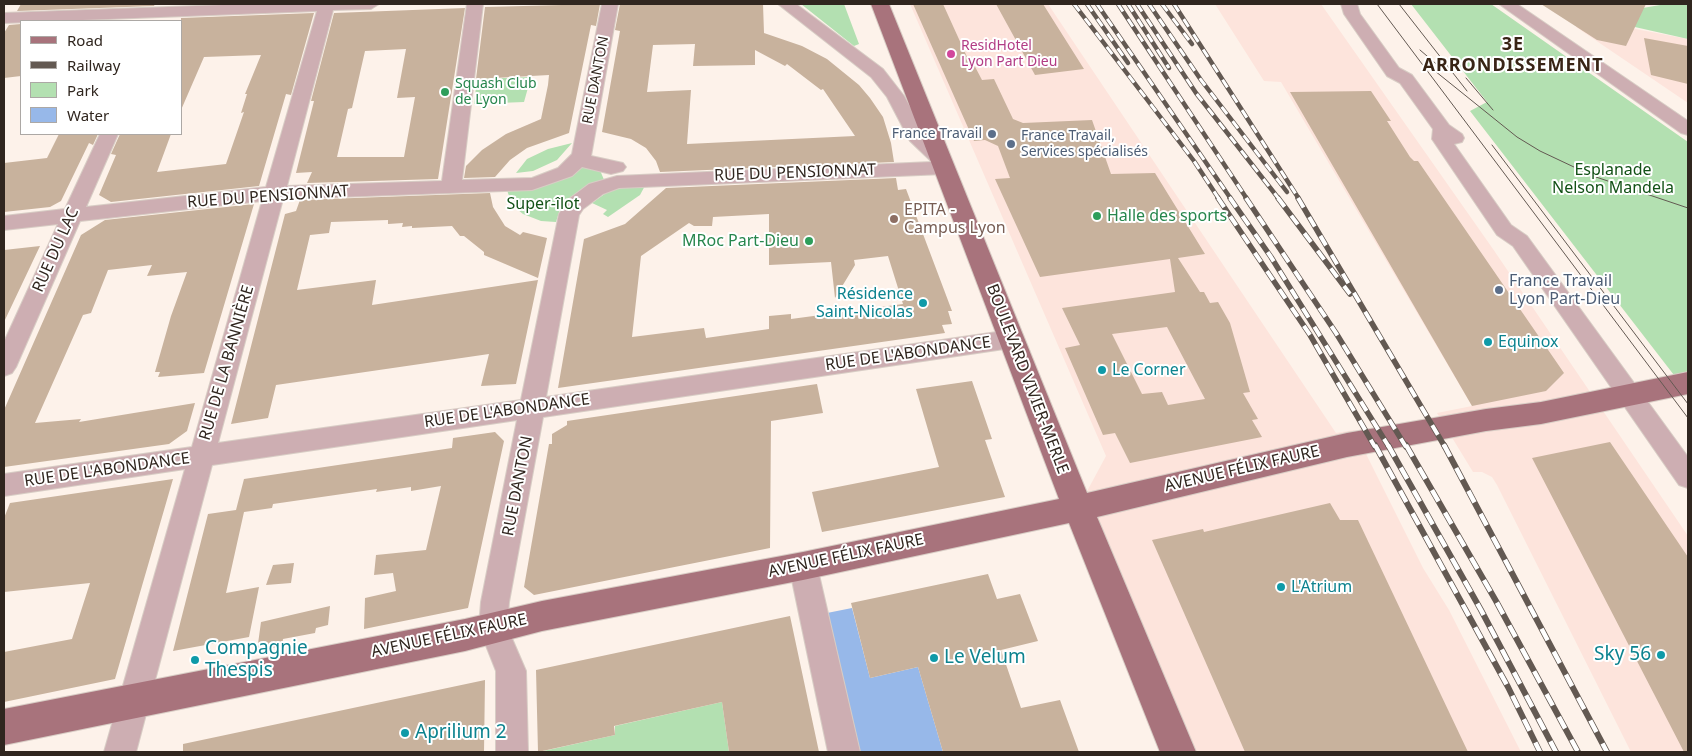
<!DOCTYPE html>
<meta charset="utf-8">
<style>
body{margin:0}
#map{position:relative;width:1692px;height:756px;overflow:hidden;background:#fdf2ea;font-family:"Noto Sans",sans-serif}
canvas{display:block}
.frame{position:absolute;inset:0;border:5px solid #30261f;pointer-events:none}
.legend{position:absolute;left:20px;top:20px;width:162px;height:115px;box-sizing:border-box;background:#fff;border:1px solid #aca8a5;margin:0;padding:6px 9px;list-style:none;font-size:15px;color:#30261f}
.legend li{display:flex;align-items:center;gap:10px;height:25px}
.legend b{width:25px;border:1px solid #aca8a5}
</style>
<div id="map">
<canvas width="1692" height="756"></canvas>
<div class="frame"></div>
<ul class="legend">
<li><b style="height:6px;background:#a8737c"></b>Road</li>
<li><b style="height:6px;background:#635952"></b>Railway</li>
<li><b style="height:14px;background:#b3e0b1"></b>Park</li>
<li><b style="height:14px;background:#97b8e9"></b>Water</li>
</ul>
</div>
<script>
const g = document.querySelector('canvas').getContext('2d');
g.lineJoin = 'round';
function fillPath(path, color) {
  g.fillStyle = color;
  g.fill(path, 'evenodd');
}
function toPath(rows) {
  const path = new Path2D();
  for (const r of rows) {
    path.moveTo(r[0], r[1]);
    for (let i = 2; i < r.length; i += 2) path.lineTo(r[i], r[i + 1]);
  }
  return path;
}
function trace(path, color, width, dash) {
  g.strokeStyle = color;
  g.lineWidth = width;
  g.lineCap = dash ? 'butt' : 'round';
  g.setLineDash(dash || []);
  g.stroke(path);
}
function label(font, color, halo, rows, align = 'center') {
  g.font = font + ' "Noto Sans",sans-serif';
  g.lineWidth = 4;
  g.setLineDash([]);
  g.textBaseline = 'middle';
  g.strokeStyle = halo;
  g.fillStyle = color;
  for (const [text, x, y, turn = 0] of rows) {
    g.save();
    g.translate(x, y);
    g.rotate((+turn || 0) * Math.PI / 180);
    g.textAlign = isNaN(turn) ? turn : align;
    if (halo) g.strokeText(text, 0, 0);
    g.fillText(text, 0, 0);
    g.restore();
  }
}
fillPath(toPath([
 [910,4,1048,4,1336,433,1354,430,1423,568,1449,610,1521,752,1172,752,1078,508,1106,456],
 [1215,4,1321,4,1493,249,1688,536,1688,752,1631,752,1497,485,1492,477,1482,472,1473,472,1437,413,1472,406,1281,82,1264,81],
 [1599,22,1688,39,1688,103,1576,27]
]), '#fde4dc');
fillPath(toPath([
 [801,4,844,4,859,44,854,46],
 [1411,4,1491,4,1688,142,1688,377,1677,379,1470,111,1487,102],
 [1574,4,1621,4,1631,10,1666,4,1688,4,1688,39,1595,18],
 [531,77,524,102,474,104,477,79],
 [572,143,557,160,533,171,516,173,527,159,548,149],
 [580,165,599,168,605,182,579,194,560,209,556,222,541,221,523,214,512,205,507,190],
 [647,182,640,195,608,217,603,214,607,210,592,203,613,188],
 [722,702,729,752,539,752,615,735,615,726]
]), '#b3e0b1');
fillPath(toPath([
 [852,608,870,678,918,667,943,752,857,752,827,613]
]), '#97b8e9');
fillPath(toPath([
 [21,4,155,4,154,6,17,11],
 [600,4,596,26,591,25,569,133,527,148,510,160,495,177,464,178,466,166,482,150,506,134,541,119,548,85,549,75,476,79,485,7],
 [620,4,763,4,764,33,802,46,827,59,859,85,870,98,883,117,891,143,894,162,660,172,656,161,646,148,631,139,602,132,620,31,615,30],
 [695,44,693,66,755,65,755,50,785,66,787,64,821,90,823,89,855,136,687,144,691,90,647,92,653,45],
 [913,4,943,4,968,59,971,59,982,80,994,79,1013,119,1023,123,1092,120,1111,174,1155,173,1205,254,1178,258,1200,292,1204,292,1210,303,1218,302,1230,323,1250,392,1243,393,1258,419,1252,420,1262,437,1130,463,1115,433,1103,435,1065,348,1080,345,1062,308,1175,292,1170,259,1040,277,995,179,1010,178,998,146,985,140,974,141],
 [1167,327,1205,399,1168,405,1162,392,1142,394,1112,334],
 [996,4,1043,4,1084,69,1035,75],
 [1541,4,1646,4,1626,46,1597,40],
 [465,8,438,179,307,183,312,172,296,173,314,101,311,101,334,13],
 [406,49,397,98,415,97,404,157,337,157,348,109,352,108,365,51],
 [314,13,291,95,286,94,259,186,111,202,99,195,116,155,111,154,120,134,171,134,157,172,226,164,244,112,241,113,247,94,245,94,261,55,204,57,181,110,181,18],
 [21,24,21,76,4,78,4,33,9,25],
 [1644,38,1688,46,1688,84,1651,75],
 [1371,91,1391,121,1387,121,1410,157,1414,161,1418,161,1564,373,1546,391,1472,406,1290,92],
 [59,134,98,134,93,145,89,143,61,201,50,207,4,212,4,163,47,158],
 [896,178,898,190,906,189,952,311,948,311,952,324,942,325,945,333,558,388,584,239,625,224,666,188],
 [769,214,769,265,831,262,835,298,855,265,854,260,888,256,903,304,791,319,791,314,769,316,769,329,706,338,704,328,632,337,641,256,689,223,694,226,712,226,713,217],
 [490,193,493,207,505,226,520,235,523,232,547,238,538,278,484,255,484,252,464,236,460,236,452,226,412,228,412,226,402,227,403,223,388,224,388,220,331,222,329,233,310,235,297,290,376,280,372,305,538,280,516,384,481,386,489,354,276,385,268,418,231,424,285,214,296,211,300,200],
 [254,204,204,373,158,377,160,372,155,372,171,316,187,272,147,276,152,265,108,270,91,313,83,315,35,423,81,419,79,422,195,403,187,431,169,444,4,467,4,410,81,235,105,220],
 [40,246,4,322,4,250],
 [972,381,992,439,985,440,1005,497,822,532,812,492,939,467,916,389],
 [817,384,823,413,771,421,770,548,534,595,524,587,549,444,552,444,552,434,567,425,567,421],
 [495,432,504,441,468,608,364,629,365,598,396,591,393,573,374,575,376,555,426,550,441,486,411,491,411,487,376,492,377,489,273,504,272,508,244,512,226,593,259,587,249,637,173,651,208,514,236,510,244,479,452,448,453,438],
 [1610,442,1688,557,1688,752,1684,752,1532,458],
 [173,479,115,679,4,702,4,652,72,639,90,583,4,592,4,518,10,503],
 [1330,503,1340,520,1358,520,1468,752,1245,752,1152,540,1203,529,1204,532],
 [294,563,291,583,266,585,273,565],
 [988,574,997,599,1020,594,1038,641,1001,650,1021,708,1060,700,1079,752,943,752,918,667,870,678,851,603],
 [330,606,328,625,316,628,315,633,283,639,282,646,257,651,261,622],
 [790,616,819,752,729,752,722,702,614,726,615,735,538,752,536,670],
 [485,680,484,752,183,752,183,744]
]), '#c8b29d');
const minor = toPath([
 [250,4,379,4,371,9,333,10,287,186,442,181,467,4,483,4,462,180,532,178,558,168,572,154,602,4,618,4,591,156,623,163,626,167,623,171,611,174,582,167,572,176,532,190,283,199,218,443,521,400,559,214,569,199,589,184,617,176,932,162,910,141,887,97,871,77,778,4,796,4,883,69,904,96,925,134,947,155,950,159,947,163,954,168,951,172,944,174,619,188,603,194,583,209,579,215,546,397,1011,330,1019,333,1022,339,1019,345,1011,348,543,417,509,602,507,627,526,671,528,752,496,752,496,671,479,628,481,602,517,420,212,465,136,752,104,752,185,469,4,496,4,474,192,447,262,201,80,221,16,367,12,373,4,376,4,342,58,224,4,230,4,216,65,209,100,134,118,134,86,207,266,187,317,11,4,23,4,13,250,4],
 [1341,4,1357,4,1360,14,1399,68,1412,75,1449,125,1462,134,1464,138,1462,142,1454,144,1511,225,1527,236,1688,457,1688,488,1679,485,1513,246,1497,235,1432,139,1433,129,1400,83,1387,76,1344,14,1341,4],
 [1499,4,1517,4,1688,121,1688,135,1681,133,1499,4],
 [803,554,813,557,817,566,860,752,828,752,789,566,793,557,803,554]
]);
const major = toPath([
 [871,4,889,4,1087,493,1347,433,1486,409,1541,402,1688,372,1688,394,1541,424,1486,431,1347,457,1097,517,1196,752,1160,752,1069,523,803,580,542,631,465,651,4,745,4,709,465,619,542,601,803,552,1059,499,871,4]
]);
trace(minor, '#d8cdc5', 2);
trace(major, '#d8cdc5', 2);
fillPath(minor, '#cdaeb2');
fillPath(major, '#a8737c');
trace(toPath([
 [1377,4,1688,418],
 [1399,4,1467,91],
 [1420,50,1441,68],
 [1430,67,1517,137,1540,151,1593,176,1688,208],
 [1466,78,1493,110],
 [1492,145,1688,404]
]), '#635952', 1);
const railFar2 = toPath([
 [1074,4,1194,161,1219,199],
 [1087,4,1128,63],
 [1097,4,1231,199],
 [1118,4,1247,199],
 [1128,4,1169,68],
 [1137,4,1196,93,1279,199],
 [1149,4,1201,80,1287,192],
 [1162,4,1192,44],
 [1174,4,1299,199]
]);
const railFar1 = toPath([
 [1218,198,1310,335,1375,447],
 [1230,198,1271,257,1389,447],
 [1246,198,1336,333,1406,447],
 [1278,198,1350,294],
 [1298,198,1445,447]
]);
const rail = toPath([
 [1375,445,1508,687,1540,752],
 [1388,445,1481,610,1556,752],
 [1406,445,1496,601,1578,752],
 [1444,445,1607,752]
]);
trace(railFar2, '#635952', 4.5);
trace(railFar1, '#635952', 5.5);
trace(rail, '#635952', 6);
trace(railFar2, '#fff', 3, [9]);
trace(railFar1, '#fff', 4, [11]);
trace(rail, '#fff', 4.5, [13]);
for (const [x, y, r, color] of [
 [951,54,5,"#d1479c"],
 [445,92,5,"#2e9e5b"],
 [992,134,5,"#5c6f8a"],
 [1011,144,5,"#5c6f8a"],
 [1097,216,5,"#2e9e5b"],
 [894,219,5,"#8d6e63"],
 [809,241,5,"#2e9e5b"],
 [1499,290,5,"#5c6f8a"],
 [923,303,5,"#0f9aa8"],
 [1488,342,5,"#0f9aa8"],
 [1102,370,5,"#0f9aa8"],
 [1281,587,5,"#0f9aa8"],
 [1661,655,5,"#0f9aa8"],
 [934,658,5,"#0f9aa8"],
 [195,660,5,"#0f9aa8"],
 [405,733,5,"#0f9aa8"]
]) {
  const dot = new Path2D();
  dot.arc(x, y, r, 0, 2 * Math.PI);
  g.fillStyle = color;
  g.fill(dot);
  trace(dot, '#fff', 2);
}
label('14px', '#b23c85', '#fff', [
 ["ResidHotel",961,46],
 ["Lyon Part Dieu",961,62]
], 'left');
label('14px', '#30261f', '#fff', [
 ["RUE DANTON",596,80,-79]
]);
label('14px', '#27864d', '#fff', [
 ["Squash Club",455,84],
 ["de Lyon",455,100]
], 'left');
label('14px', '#4e5e75', '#fff', [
 ["France Travail",982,134],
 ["France Travail,",1021,136,"left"],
 ["Services spécialisés",1021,152,"left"]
], 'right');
label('16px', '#125116', '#fff', [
 ["Esplanade",1613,170],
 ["Nelson Mandela",1613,188],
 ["Super-îlot",543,204]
]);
label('16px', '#30261f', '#fff', [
 ["RUE DU PENSIONNAT",795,173,-2],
 ["RUE DU PENSIONNAT",268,197,-4],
 ["RUE DU LAC",56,250,-66],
 ["RUE DE L'ABONDANCE",908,354,-8],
 ["RUE DE LA BANNIÈRE",227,363,-74],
 ["BOULEVARD VIVIER-MERLE",1027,379,69],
 ["RUE DE L'ABONDANCE",507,411,-8],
 ["AVENUE FÉLIX FAURE",1242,469,-13],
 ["RUE DE L'ABONDANCE",107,470,-8],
 ["RUE DANTON",518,486,-79],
 ["AVENUE FÉLIX FAURE",846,556,-12],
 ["AVENUE FÉLIX FAURE",449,636,-12]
]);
label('16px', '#785e54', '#fff', [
 ["EPITA -",904,210],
 ["Campus Lyon",904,228]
], 'left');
label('16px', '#27864d', '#fff', [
 ["Halle des sports",1107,216],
 ["MRoc Part-Dieu",799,241,"right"]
], 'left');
label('16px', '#4e5e75', '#fff', [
 ["France Travail",1509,281],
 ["Lyon Part-Dieu",1509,299]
], 'left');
label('16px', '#0d838f', '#fff', [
 ["Résidence",913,294,"right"],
 ["Saint-Nicolas",913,312,"right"],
 ["Equinox",1498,342],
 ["Le Corner",1112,370],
 ["L'Atrium",1291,587]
], 'left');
g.letterSpacing = '1px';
label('bold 18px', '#382415', '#fff', [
 ["3E",1513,45],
 ["ARRONDISSEMENT",1513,66]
]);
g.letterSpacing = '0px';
label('19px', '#0d838f', '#fff', [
 ["Compagnie",205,649],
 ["Thespis",205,671],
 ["Sky 56",1651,655,"right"],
 ["Le Velum",944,658],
 ["Aprilium 2",415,733]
], 'left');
</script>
